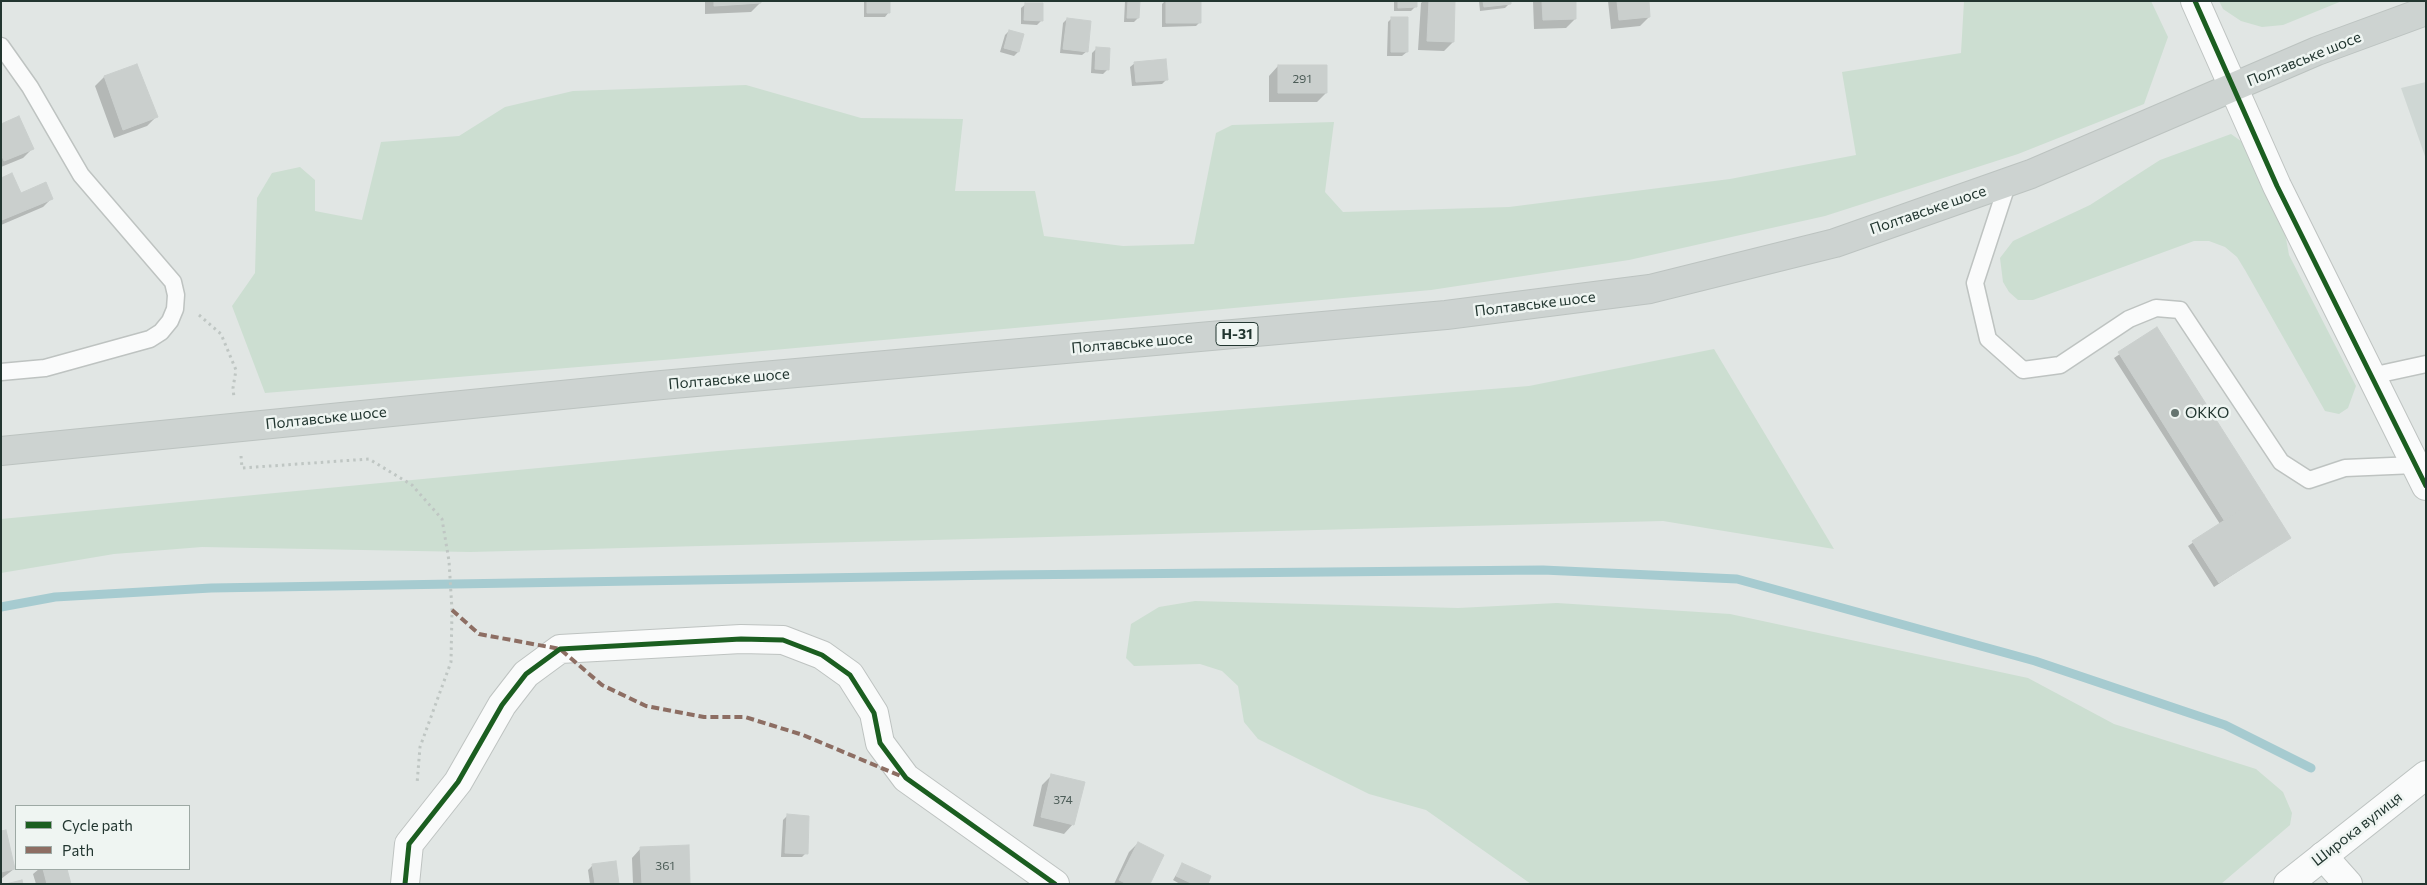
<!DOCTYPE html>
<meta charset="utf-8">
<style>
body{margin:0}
#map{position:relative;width:2427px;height:885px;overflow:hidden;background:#e1e6e4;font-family:Commissioner,sans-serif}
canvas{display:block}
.frame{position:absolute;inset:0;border:2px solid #223630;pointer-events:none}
.legend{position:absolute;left:15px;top:805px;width:175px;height:65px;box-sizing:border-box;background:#eff5f2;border:1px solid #9da9a4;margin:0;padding:6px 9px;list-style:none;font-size:15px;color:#223630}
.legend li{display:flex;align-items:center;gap:10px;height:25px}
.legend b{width:25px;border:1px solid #9da9a4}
</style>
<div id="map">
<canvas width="2427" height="885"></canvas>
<div class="frame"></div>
<ul class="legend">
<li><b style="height:6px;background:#1b5e20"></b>Cycle path</li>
<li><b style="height:6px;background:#8d6e63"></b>Path</li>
</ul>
</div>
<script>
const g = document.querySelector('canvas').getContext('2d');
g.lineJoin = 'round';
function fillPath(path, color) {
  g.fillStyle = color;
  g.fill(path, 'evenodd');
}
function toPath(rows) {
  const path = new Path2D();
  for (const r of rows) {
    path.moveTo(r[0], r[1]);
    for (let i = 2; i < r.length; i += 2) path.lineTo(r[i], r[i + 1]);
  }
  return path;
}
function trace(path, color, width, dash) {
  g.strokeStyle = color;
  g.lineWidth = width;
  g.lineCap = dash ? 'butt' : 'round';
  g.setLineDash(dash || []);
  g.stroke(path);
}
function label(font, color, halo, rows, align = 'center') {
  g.font = font + ' Commissioner,sans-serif';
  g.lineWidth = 5;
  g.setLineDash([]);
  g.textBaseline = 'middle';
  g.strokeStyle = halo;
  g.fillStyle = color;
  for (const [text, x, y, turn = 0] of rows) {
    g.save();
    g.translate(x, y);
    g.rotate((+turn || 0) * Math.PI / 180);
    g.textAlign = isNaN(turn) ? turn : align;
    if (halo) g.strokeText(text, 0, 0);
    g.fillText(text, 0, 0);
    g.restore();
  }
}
fillPath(toPath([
 [2426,82,2426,159,2401,88]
]), '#cfd7d4');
fillPath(toPath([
 [1964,1,2151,1,2168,37,2144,104,2018,154,1825,216,1629,260,1431,290,675,359,265,393,232,306,255,273,257,198,272,173,300,167,315,180,315,211,362,220,381,142,459,136,505,107,573,91,746,85,861,118,963,119,955,191,1035,191,1044,236,1123,246,1194,244,1216,133,1232,125,1334,122,1325,192,1343,212,1509,207,1730,179,1856,155,1842,72,1961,53],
 [2219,1,2342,1,2283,25,2262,27,2241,21,2223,9],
 [2231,134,2255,151,2277,188,2289,255,2356,386,2348,408,2339,414,2325,411,2245,270,2237,257,2225,247,2209,241,2194,241,2033,300,2018,300,2009,292,2003,282,2000,258,2013,241,2090,205,2160,160],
 [1714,349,1834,549,1663,521,470,552,202,547,114,554,1,573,1,519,718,451,1529,386],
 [1195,601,1458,608,1557,603,1730,614,2028,678,2114,724,2256,769,2283,792,2292,813,2290,825,2221,884,1531,884,1426,810,1369,794,1258,739,1244,722,1238,686,1222,671,1200,664,1134,666,1126,658,1131,624,1159,607]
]), '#ccded1');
fillPath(toPath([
 [705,1,760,1,760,3,751,12,705,14],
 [864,1,889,1,889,12,885,17,864,17],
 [1125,1,1139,1,1138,18,1134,22,1124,22],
 [1165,1,1200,1,1200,22,1196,26,1162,27,1162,4],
 [1394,1,1415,1,1415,7,1411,11,1394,11],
 [1423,1,1454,1,1453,42,1444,51,1418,50,1421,3],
 [1479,1,1509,1,1509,4,1505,8,1480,11],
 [1533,1,1574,1,1575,19,1566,28,1534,29],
 [1608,1,1647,1,1649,17,1640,26,1611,29],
 [1026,4,1041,21,1037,25,1021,24,1021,8],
 [1392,18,1407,52,1402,56,1387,56,1388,22],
 [1067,19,1087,51,1082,55,1060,53,1063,23],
 [1009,31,1018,52,1014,56,1000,52,1005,35],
 [1097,48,1108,69,1103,74,1091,73,1092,53],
 [1135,63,1167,79,1162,84,1132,86,1130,67],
 [137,65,156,117,147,126,114,138,95,86,104,77],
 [1278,66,1326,93,1317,102,1269,102,1269,76],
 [1,125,32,149,23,158,1,167],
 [1,179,20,195,52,198,43,207,1,225],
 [2157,329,2289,538,2214,587,2188,546,2220,524,2114,358],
 [1051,776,1073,824,1064,834,1033,826,1042,785],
 [787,816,806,853,802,857,781,857,783,820],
 [1,832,14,869,1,879],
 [1138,843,1149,884,1114,884,1129,852],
 [641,848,689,884,633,884,632,858],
 [593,865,618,884,590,884,588,870],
 [1182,865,1206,884,1180,884,1173,880],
 [39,869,66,869,70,884,36,884,33,874]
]), '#0003');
trace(toPath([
 [1,607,55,597,211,588,1001,575,1543,570,1737,579,2035,661,2225,725,2311,768]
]), '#a6cbd0', 9);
const building = toPath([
 [714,1,761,1,761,3,714,6,714,1],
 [867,1,890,1,890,13,867,13,867,1],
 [1128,1,1140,1,1139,18,1127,18,1128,1],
 [1166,1,1201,1,1201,23,1166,23,1166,1],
 [1398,1,1417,1,1417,7,1398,8,1398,1],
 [1429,1,1455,1,1454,42,1427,41,1429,1],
 [1483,1,1511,1,1511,4,1484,7,1483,1],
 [1542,1,1576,1,1576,19,1543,20,1542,1],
 [1617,1,1649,1,1650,17,1619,20,1617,1],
 [1025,3,1043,3,1043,21,1024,20,1025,3],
 [1391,17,1408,17,1408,52,1391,52,1391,17],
 [1067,18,1091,21,1088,52,1063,49,1067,18],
 [1009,30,1024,34,1019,52,1004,48,1009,30],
 [1096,47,1110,48,1109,70,1095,69,1096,47],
 [1166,59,1168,80,1136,82,1134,62,1166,59],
 [137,64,158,117,123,130,104,76,137,64],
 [1278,65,1327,65,1327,93,1278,93,1278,65],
 [19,116,34,149,4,161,1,154,1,124,19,116],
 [12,173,21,193,46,182,53,199,2,220,1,178,12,173],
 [2157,327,2264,495,2224,520,2118,352,2157,327],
 [2264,495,2291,538,2219,583,2192,541,2264,495],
 [1051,774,1085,782,1074,825,1041,817,1051,774],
 [787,814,809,816,808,854,785,853,787,814],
 [6,830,15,869,1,872,1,831,6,830],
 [1138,842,1164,855,1150,884,1127,884,1119,880,1138,842],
 [689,845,690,884,642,884,640,847,689,845],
 [616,861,619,884,595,884,592,864,616,861],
 [1182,863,1211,876,1208,884,1193,884,1176,876,1182,863],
 [43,869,67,869,71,884,47,884,43,869],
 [22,880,23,884,6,884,22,880]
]);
fillPath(building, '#cacfcd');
trace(building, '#cacfcd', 1);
const service = toPath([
 [1,46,30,87,81,175,173,282,176,295,175,309,170,321,161,332,150,339,45,368,1,372],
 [2008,182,1975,283,1988,339,2023,370,2060,365,2129,319,2156,308,2180,310,2281,462,2309,480,2345,468,2415,465],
 [2371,376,2426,364]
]);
const minor = toPath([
 [2323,856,2348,884],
 [405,884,409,844,458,782,502,705,526,674,560,649,741,639,783,640,822,655,850,675,874,713,880,743,906,778,1055,884]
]);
const tertiary = toPath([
 [2195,1,2277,186,2426,486]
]);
const secondary = toPath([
 [2288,884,2426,775]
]);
const primary = toPath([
 [1,451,662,385,1446,315,1650,289,1835,243,2031,174,2317,51,2426,11]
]);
trace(service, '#bec3c1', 19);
trace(minor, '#bec3c1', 30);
trace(tertiary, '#bec3c1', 30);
trace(secondary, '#bdc3c1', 30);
trace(primary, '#bcc3c0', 30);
trace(toPath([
 [199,315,221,334,236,370,233,388,234,398],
 [241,456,242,468,369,459,412,485,442,519,449,561,452,610,451,662,420,747,417,784]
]), '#bfc6c3', 3, [2.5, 4]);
trace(service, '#fafbfb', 16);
trace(minor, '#fafbfb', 28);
trace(tertiary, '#fafbfb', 28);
trace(secondary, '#fafbfb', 28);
trace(primary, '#cdd3d1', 28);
trace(toPath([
 [452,610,479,634,560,649,602,685,646,706,704,717,745,717,803,735,903,777]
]), '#8d6e63', 4, [8, 4]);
trace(toPath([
 [2195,1,2277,186,2426,486],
 [405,884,409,844,458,782,502,705,526,674,560,649,741,639,783,640,822,655,850,675,874,713,880,743,906,778,1055,884]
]), '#1b5e20', 5);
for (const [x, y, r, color] of [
 [2175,413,5,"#65746f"]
]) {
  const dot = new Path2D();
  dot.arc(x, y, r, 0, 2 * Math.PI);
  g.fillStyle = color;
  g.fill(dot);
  trace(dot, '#eff5f2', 2);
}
label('12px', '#4d5d58', null, [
 ["291",1302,79],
 ["374",1063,800],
 ["361",665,866]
]);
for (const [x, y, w] of [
 [1237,334,42]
]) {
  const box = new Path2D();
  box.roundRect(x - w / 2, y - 11.5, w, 23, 4);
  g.fillStyle = '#eff5f2';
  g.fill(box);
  trace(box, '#223630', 1);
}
label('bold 14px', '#223630', null, [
 ["Н-31",1237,334]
]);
label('15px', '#223630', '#eff5f2', [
 ["Полтавське шосе",2304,59,-22],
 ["Полтавське шосе",1928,210,-19],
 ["Полтавське шосе",1535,304,-7],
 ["Полтавське шосе",1132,343,-5],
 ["Полтавське шосе",729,379,-5],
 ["Полтавське шосе",326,418,-6],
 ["Широка вулиця",2357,829,-38]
]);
label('15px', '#223630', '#eff5f2', [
 ["ОККО",2185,413]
], 'left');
</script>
